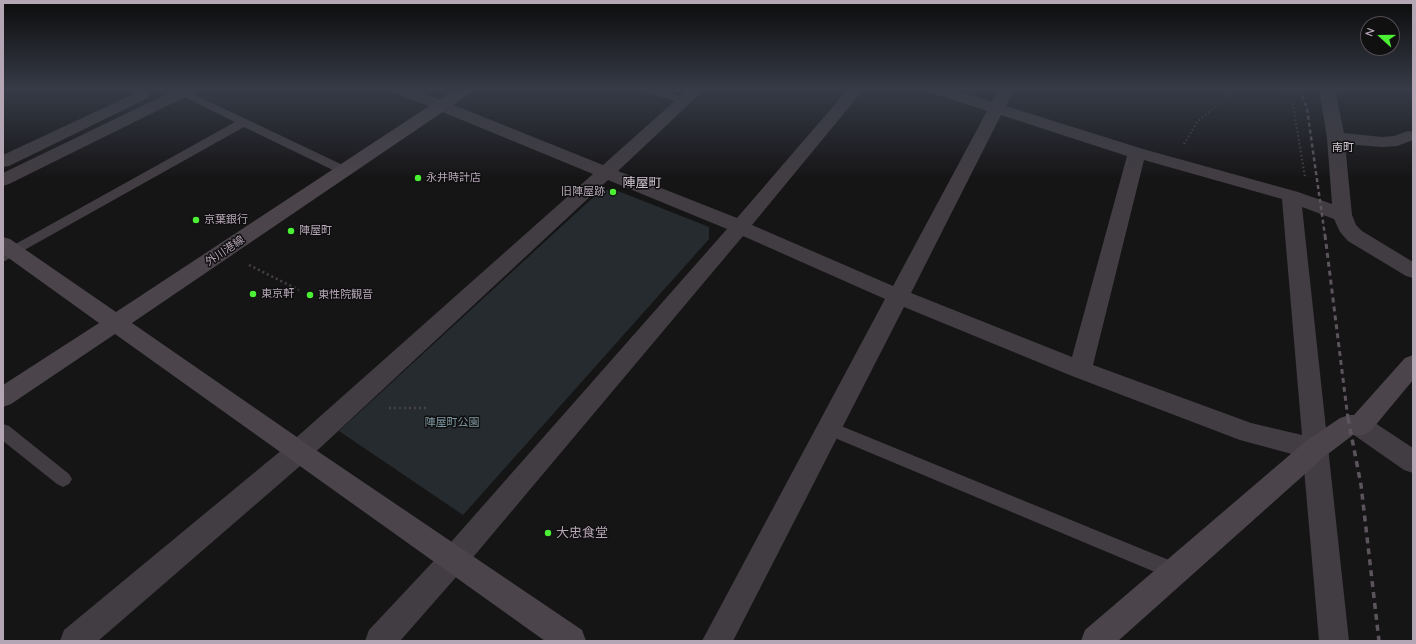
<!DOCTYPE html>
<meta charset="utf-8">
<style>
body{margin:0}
#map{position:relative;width:1416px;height:644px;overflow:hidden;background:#161516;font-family:Quicksand,sans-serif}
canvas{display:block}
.frame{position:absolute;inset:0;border:4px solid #b5a6b6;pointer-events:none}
.north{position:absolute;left:1360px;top:16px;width:40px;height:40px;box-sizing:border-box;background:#111011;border:1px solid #534c53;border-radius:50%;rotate:291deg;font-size:11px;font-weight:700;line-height:16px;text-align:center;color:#b5a6b6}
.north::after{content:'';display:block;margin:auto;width:14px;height:18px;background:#4bef33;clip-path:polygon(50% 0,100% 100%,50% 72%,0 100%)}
</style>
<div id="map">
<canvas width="1416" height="644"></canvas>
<div class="frame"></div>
<div class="north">N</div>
</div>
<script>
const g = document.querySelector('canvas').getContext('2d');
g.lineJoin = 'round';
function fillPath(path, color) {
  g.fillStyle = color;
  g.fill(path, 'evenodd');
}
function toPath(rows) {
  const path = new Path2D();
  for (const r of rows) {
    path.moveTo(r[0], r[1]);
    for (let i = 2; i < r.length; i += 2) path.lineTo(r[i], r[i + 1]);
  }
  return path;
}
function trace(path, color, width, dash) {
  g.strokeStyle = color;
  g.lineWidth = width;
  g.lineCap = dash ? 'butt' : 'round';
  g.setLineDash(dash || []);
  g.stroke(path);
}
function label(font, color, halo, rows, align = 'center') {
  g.font = font + ' Quicksand,"Noto Sans JP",sans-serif';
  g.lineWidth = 3;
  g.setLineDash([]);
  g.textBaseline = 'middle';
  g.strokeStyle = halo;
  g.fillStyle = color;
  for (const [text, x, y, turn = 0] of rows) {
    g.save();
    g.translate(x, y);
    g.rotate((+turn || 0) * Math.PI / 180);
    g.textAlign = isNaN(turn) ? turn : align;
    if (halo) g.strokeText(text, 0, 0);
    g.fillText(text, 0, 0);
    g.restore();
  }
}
fillPath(toPath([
 [613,189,709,227,709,239,463,515,339,431,600,191]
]), '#252b2e');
trace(toPath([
 [1286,89,1293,105,1305,177],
 [1184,144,1197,122,1232,92]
]), '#474047', 2, [1.5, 2.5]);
trace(toPath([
 [249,265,299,290],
 [389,408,426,408]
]), '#474047', 2.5, [2, 3]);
fillPath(toPath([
 [183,89,349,168,351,171,349,174,341,174,244,127,3,262,3,251,235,122,178,94,177,92,178,90,183,89],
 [644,89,659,89,688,99,690,101,688,103,680,103,645,91,644,89],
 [829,421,1181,565,1184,571,1181,577,1174,580,823,433,821,428,823,423,829,421],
 [3,424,9,426,69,474,72,479,69,484,63,487,57,484,3,441,3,424]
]), '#423d42');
fillPath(toPath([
 [177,89,197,89,195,92,9,184,3,186,3,173,177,89],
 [392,89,414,89,603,165,688,89,705,89,618,171,737,218,848,89,864,89,752,225,893,286,987,111,929,92,927,89,951,89,992,102,999,89,1015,89,1006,106,1143,149,1298,192,1332,204,1327,138,1319,89,1335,89,1344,133,1382,137,1394,136,1408,131,1413,132,1413,140,1397,146,1382,147,1345,144,1352,215,1356,225,1362,231,1413,262,1413,278,1406,276,1348,241,1340,232,1334,219,1302,207,1349,641,1319,641,1303,457,1240,440,1072,376,904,307,733,641,702,641,885,299,743,236,464,568,400,641,365,641,369,630,444,550,727,229,608,180,307,460,98,641,60,641,64,630,289,444,593,174,394,92,392,89],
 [1001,115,1127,156,1072,357,911,293,1001,115],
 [1144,160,1282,199,1302,435,1251,423,1093,365,1144,160],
 [142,90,148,92,150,95,148,98,9,166,3,167,3,155,142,90],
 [1360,416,1369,419,1413,448,1413,473,1404,470,1351,433,1348,426,1351,419,1360,416]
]), '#423d42');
fillPath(toPath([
 [455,89,474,89,472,92,132,323,307,444,582,630,586,641,545,641,115,334,11,404,3,407,3,385,99,323,3,254,3,237,10,239,116,312,455,89],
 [1413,355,1413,380,1369,433,1360,436,1353,435,1324,457,1118,641,1081,641,1085,630,1306,441,1340,418,1349,415,1354,415,1405,358,1413,355]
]), '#4b444b');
trace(toPath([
 [1300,89,1307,109,1325,236]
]), '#5c545c', 2.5, [4, 3]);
trace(toPath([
 [1325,235,1348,419]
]), '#5c545c', 3, [5, 4]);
trace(toPath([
 [1348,418,1361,485,1379,641]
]), '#5c545c', 3.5, [6, 5]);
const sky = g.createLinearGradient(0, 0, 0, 179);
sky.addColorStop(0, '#0c0c0c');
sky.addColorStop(0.5, '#363b47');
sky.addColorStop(1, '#363b4700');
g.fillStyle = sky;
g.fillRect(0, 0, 1416, 179);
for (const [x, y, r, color] of [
 [418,178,4,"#4bef33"],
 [613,192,4,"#4bef33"],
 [196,220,4,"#4bef33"],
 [291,231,4,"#4bef33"],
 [253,294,4,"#4bef33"],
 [310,295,4,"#4bef33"],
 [548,533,4,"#4bef33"]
]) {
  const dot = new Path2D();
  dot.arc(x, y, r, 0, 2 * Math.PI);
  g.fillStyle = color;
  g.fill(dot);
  trace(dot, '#111011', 1.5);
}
label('11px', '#d2c7d2', '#111011', [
 ["南町",1343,148]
]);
label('11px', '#b5a6b6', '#111011', [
 ["永井時計店",426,178],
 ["旧陣屋跡",605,192,"right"],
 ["京葉銀行",204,220],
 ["陣屋町",299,231],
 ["東京軒",261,294],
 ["東性院観音",318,295]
], 'left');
label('11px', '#b5a6b6', '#111011', [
 ["外川港線",225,251,-34]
]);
label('11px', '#7e98a1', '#111011', [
 ["陣屋町公園",452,423]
]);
label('13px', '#d2c7d2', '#111011', [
 ["陣屋町",642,183]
]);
label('13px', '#b5a6b6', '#111011', [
 ["大忠食堂",556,533]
], 'left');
</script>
